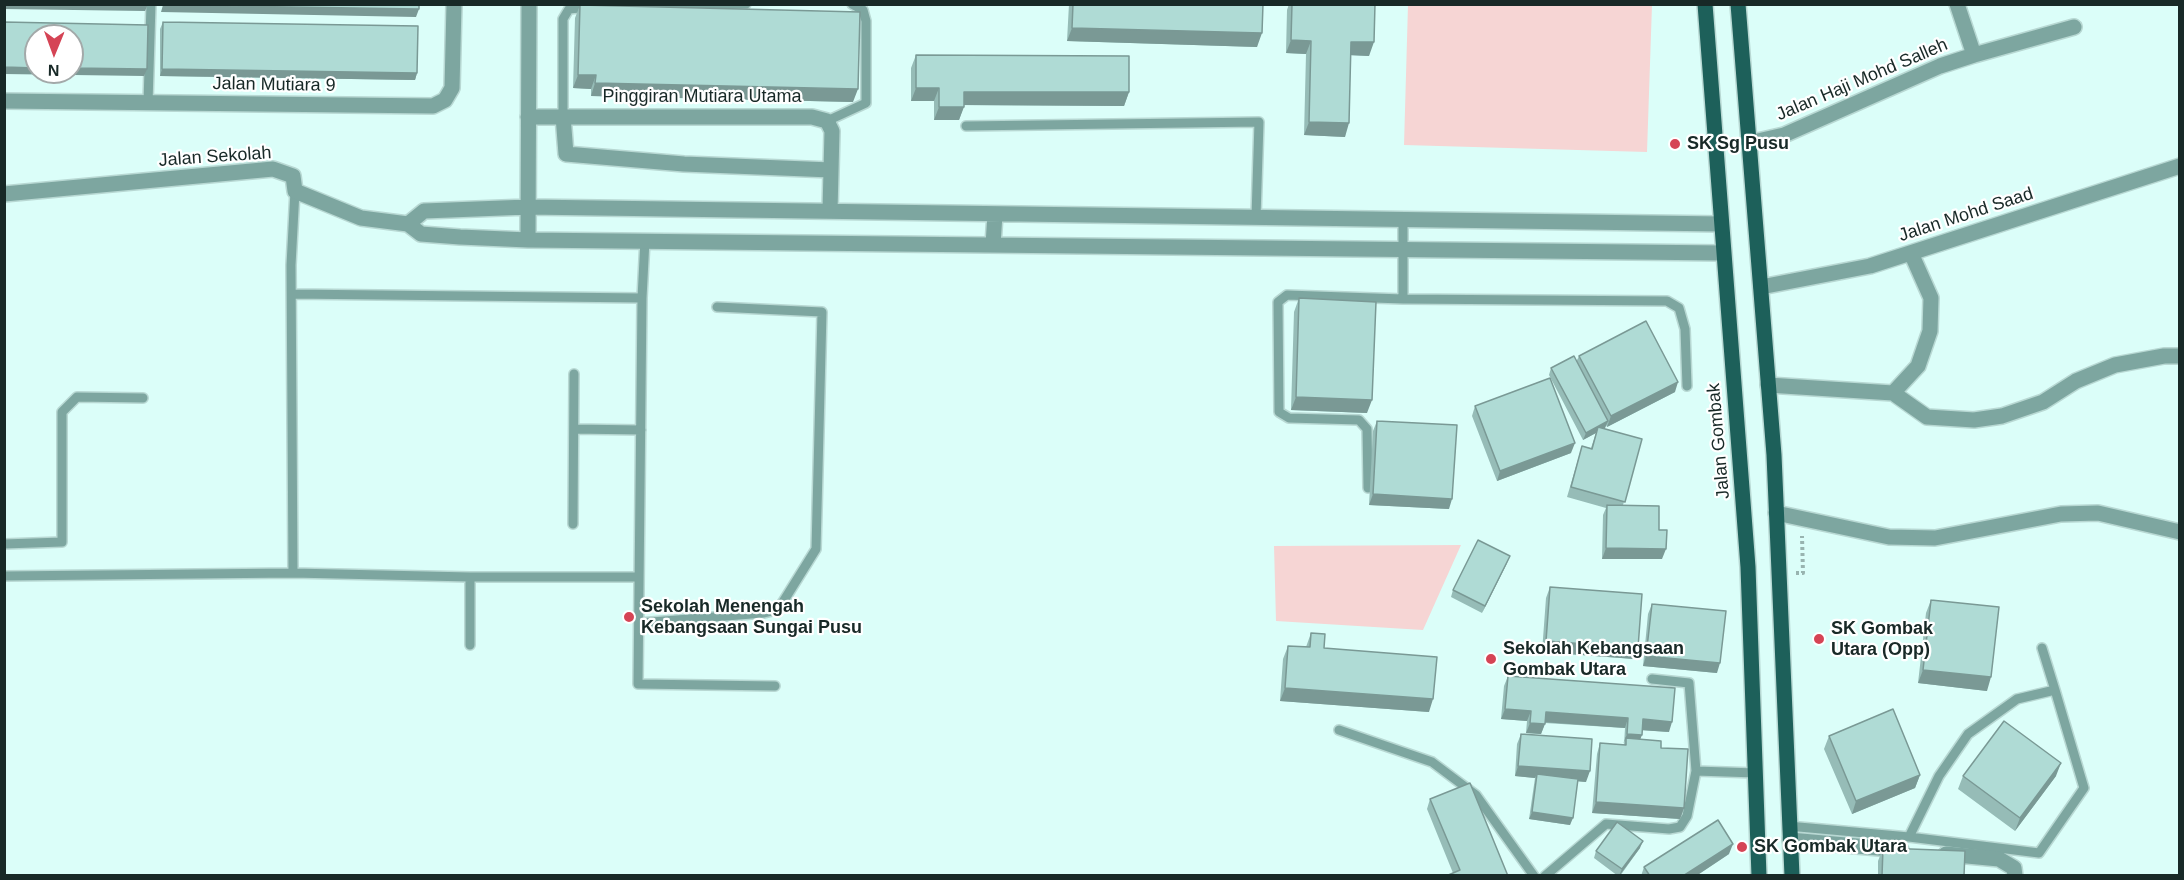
<!DOCTYPE html>
<style>
body{margin:0}
#map{position:relative;width:2184px;height:880px;overflow:hidden;background:#dbfef9;font-family:Helvetica,sans-serif}
canvas{display:block}
.frame{position:absolute;inset:0;border:6px solid #182927;pointer-events:none}
.north{position:absolute;left:24px;top:24px;width:60px;height:60px;box-sizing:border-box;background:#fff;border:2px solid #a3a9a9;border-radius:50%;rotate:181deg;font-size:16px;font-weight:700;line-height:24px;text-align:center;color:#182927}
.north::after{content:'';display:block;margin:auto;width:21px;height:27px;background:#d54455;clip-path:polygon(50% 0,100% 100%,50% 72%,0 100%)}
</style>
<div id="map">
<canvas width="2184" height="880"></canvas>
<div class="frame"></div>
<div class="north">N</div>
</div>
<script>
const g = document.querySelector('canvas').getContext('2d');
g.lineJoin = 'round';
function fillPath(path, color) {
  g.fillStyle = color;
  g.fill(path, 'evenodd');
}
function toPath(rows) {
  const path = new Path2D();
  for (const r of rows) {
    path.moveTo(r[0], r[1]);
    for (let i = 2; i < r.length; i += 2) path.lineTo(r[i], r[i + 1]);
  }
  return path;
}
function trace(path, color, width, dash) {
  g.strokeStyle = color;
  g.lineWidth = width;
  g.lineCap = dash ? 'butt' : 'round';
  g.setLineDash(dash || []);
  g.stroke(path);
}
function label(font, color, halo, rows, align = 'center') {
  g.font = font + ' Helvetica,sans-serif';
  g.lineWidth = 4.5;
  g.setLineDash([]);
  g.textBaseline = 'middle';
  g.strokeStyle = halo;
  g.fillStyle = color;
  for (const [text, x, y, turn = 0] of rows) {
    g.save();
    g.translate(x, y);
    g.rotate((+turn || 0) * Math.PI / 180);
    g.textAlign = isNaN(turn) ? turn : align;
    if (halo) g.strokeText(text, 0, 0);
    g.fillText(text, 0, 0);
    g.restore();
  }
}
fillPath(toPath([
 [1408,5,1652,5,1647,152,1404,145],
 [1461,545,1423,630,1276,621,1274,546]
]), '#f6d5d4');
const service = toPath([
 [625,6,746,4],
 [148,103,151,4],
 [563,116,563,19,569,9,591,7],
 [827,121,866,103,866,21,863,10,852,4],
 [966,126,1259,122,1256,217],
 [1403,219,1403,299],
 [645,240,642,298,638,684,775,686],
 [292,294,642,298],
 [574,429,641,430],
 [1368,488,1367,429,1359,420,1289,418,1279,412,1278,302,1287,295,1403,299,1667,301,1679,308,1685,329,1687,386],
 [573,524,574,374],
 [4,544,62,542,62,412,77,397,143,398],
 [293,573,470,577,639,577],
 [4,576,293,573,291,265,295,191],
 [470,577,470,645],
 [639,623,764,613,776,610,783,602,816,549,822,312,717,307],
 [2042,648,2055,690],
 [1652,679,1689,683,1696,771,1756,773],
 [1339,730,1432,762,1476,795,1534,876],
 [1788,826,1909,837,2039,853,2084,788,2055,690,2017,699,1968,734,1939,776,1909,837],
 [1545,876,1606,824,1669,829,1680,827,1687,816,1696,771]
]);
const minor = toPath([
 [1974,55,2074,27],
 [4,101,433,106,445,100,452,88,454,4],
 [563,116,566,154,684,164,831,170],
 [528,117,812,117,827,121,832,131,830,211],
 [1749,143,1784,135,1940,66,1974,55,1957,4],
 [4,194,273,169,293,176,295,191,361,218,408,224,421,234,460,237,528,240,1723,253],
 [408,224,424,211,528,207,1721,224],
 [528,240,529,4],
 [993,245,995,214],
 [1761,287,1870,266,2180,166],
 [1768,385,1893,393,1927,417,1974,420,2002,416,2043,402,2076,381,2115,365,2164,356,2180,356],
 [1893,393,1918,366,1930,331,1931,298,1911,253],
 [1776,513,1889,537,1935,538,2061,514,2098,513,2180,532],
 [1790,840,1901,850],
 [1946,854,1999,859,2014,868,2015,876]
]);
const primary = toPath([
 [1705,4,1748,567,1759,876],
 [1738,4,1774,455,1792,876]
]);
trace(service, '#b8d8d3', 12);
trace(minor, '#b8d8d3', 18);
trace(primary, '#b8d8d3', 18);
trace(toPath([
 [1796,573,1803,573,1802,536]
]), '#98b4b0', 4, [3, 3]);
trace(service, '#7da6a0', 9);
trace(minor, '#7da6a0', 15);
trace(primary, '#1d605a', 15);
fillPath(toPath([
 [1069,4,1263,4,1257,47,1067,41],
 [1289,4,1375,4,1369,56,1351,55,1345,137,1304,135,1306,54,1286,53,1287,10],
 [580,5,853,102,591,96,591,89,573,88,575,18],
 [163,22,417,73,415,80,160,76,160,29],
 [916,55,1129,92,1124,106,964,105,959,120,934,120,934,101,911,101,911,68],
 [1299,298,1367,413,1291,410,1294,312],
 [1579,356,1675,392,1607,427,1606,425,1605,428,1604,429,1642,439,1623,505,1659,530,1662,559,1602,559,1603,515,1606,508,1567,497,1582,446,1591,448,1596,433,1583,440,1549,375,1551,368,1576,362],
 [1475,406,1571,453,1497,481,1472,416],
 [1377,421,1449,509,1369,505,1373,431],
 [1507,563,1482,613,1451,597,1453,590],
 [1550,587,1638,648,1634,659,1542,652,1546,598],
 [1931,600,1987,691,1918,683,1926,613],
 [1652,604,1717,673,1643,666,1648,614],
 [1311,633,1324,648,1429,712,1280,701,1283,659,1288,646,1306,647],
 [1508,676,1669,732,1642,730,1640,739,1661,748,1684,808,1680,819,1592,813,1597,754,1600,743,1624,745,1625,728,1545,723,1541,734,1526,733,1527,721,1501,719,1504,686],
 [1521,734,1586,782,1578,781,1570,825,1529,819,1535,778,1515,776,1517,744],
 [1829,736,1920,775,1915,788,1852,814,1824,749],
 [1963,776,2056,776,2015,831,1958,789],
 [1430,799,1508,876,1453,873,1427,809],
 [1640,848,1620,876,1618,876,1594,858,1596,851],
 [1883,848,1964,876,1878,876,1878,861],
 [1729,854,1696,876,1641,876,1644,867]
]), '#96bcb7');
fillPath(toPath([
 [4,4,148,4,145,11,4,9],
 [163,5,419,9,416,17,161,12],
 [1072,28,1262,33,1257,47,1067,41],
 [1291,40,1311,41,1306,54,1286,53],
 [1351,42,1374,42,1369,56,1346,55],
 [4,67,36,68,36,72,72,72,72,68,147,69,144,76,4,74],
 [162,69,417,73,415,80,160,76],
 [578,75,596,75,591,89,573,88],
 [595,83,858,89,853,102,591,96],
 [916,88,939,88,934,101,911,101],
 [964,92,1129,92,1124,106,959,105],
 [939,107,964,107,959,120,934,120],
 [1309,122,1349,123,1345,137,1304,135],
 [1678,382,1675,392,1607,427,1611,416],
 [1296,397,1372,400,1367,413,1291,410],
 [1608,421,1605,428,1583,440,1586,433],
 [1575,443,1571,453,1497,481,1500,471],
 [1373,494,1452,499,1449,509,1369,505],
 [1606,548,1666,549,1662,559,1602,559],
 [1510,556,1507,563,1482,613,1485,606],
 [1546,641,1638,648,1634,659,1542,652],
 [1646,656,1720,663,1717,673,1643,666],
 [1923,670,1991,677,1987,691,1918,683],
 [1285,688,1433,699,1429,712,1280,701],
 [1505,709,1531,711,1527,721,1501,719],
 [1546,712,1628,718,1625,728,1542,722],
 [1643,719,1672,722,1669,732,1639,730],
 [1530,723,1545,724,1541,734,1526,733],
 [1627,734,1642,735,1638,745,1626,738,1623,744],
 [2061,763,2056,776,2015,831,2020,818],
 [1518,766,1590,771,1586,782,1536,778,1537,774,1535,778,1515,776],
 [1920,775,1915,788,1852,814,1856,801],
 [1596,802,1684,808,1680,819,1592,813],
 [1532,812,1573,818,1570,825,1529,819],
 [1643,841,1640,848,1619,876,1622,869],
 [1733,844,1729,854,1696,876,1683,876]
]), '#7a9995');
const building = toPath([
 [163,4,419,4,419,9,163,5,163,4],
 [1073,4,1263,4,1262,33,1072,28,1073,4],
 [1292,4,1375,4,1374,42,1351,42,1349,123,1309,122,1311,41,1291,40,1292,4],
 [580,5,860,12,858,89,595,83,596,75,578,75,580,5],
 [4,22,148,25,147,69,72,68,72,36,36,36,36,68,4,67,4,22],
 [163,22,418,26,417,73,162,69,163,22],
 [916,55,1129,56,1129,92,964,92,964,107,939,107,939,88,916,88,916,55],
 [1299,298,1376,302,1372,400,1296,397,1299,298],
 [1646,321,1678,382,1611,416,1579,356,1646,321],
 [1574,356,1608,421,1586,433,1551,368,1574,356],
 [1550,378,1575,443,1500,471,1475,406,1550,378],
 [1377,421,1457,425,1452,499,1373,494,1377,421],
 [1598,427,1642,439,1625,502,1571,487,1582,446,1592,449,1598,427],
 [1607,505,1659,506,1659,530,1667,530,1666,549,1606,548,1607,505],
 [1478,540,1510,556,1485,606,1453,590,1478,540],
 [1550,587,1642,594,1638,648,1546,641,1550,587],
 [1931,600,1999,607,1991,677,1923,670,1931,600],
 [1652,604,1726,611,1720,663,1646,656,1652,604],
 [1311,633,1325,634,1324,648,1437,657,1433,699,1285,688,1288,646,1310,647,1311,633],
 [1508,676,1675,688,1672,722,1643,719,1642,735,1627,734,1628,718,1546,712,1545,724,1530,723,1531,711,1505,709,1508,676],
 [1893,709,1920,775,1856,801,1829,736,1893,709],
 [2004,721,2061,763,2020,818,1963,776,2004,721],
 [1521,734,1592,739,1590,771,1518,766,1521,734],
 [1626,738,1661,741,1661,748,1688,749,1684,808,1596,802,1600,743,1626,745,1626,738],
 [1537,774,1578,779,1573,818,1532,812,1537,774],
 [1470,783,1508,876,1446,876,1460,870,1430,799,1470,783],
 [1718,820,1733,844,1683,876,1650,876,1644,867,1718,820],
 [1617,822,1643,841,1622,869,1596,851,1617,822],
 [1883,848,1965,851,1964,876,1882,876,1883,848]
]);
fillPath(building, '#afdbd5');
trace(building, '#7a9995', 1.5);
for (const [x, y, r, color] of [
 [1675,144,6,"#d54455"],
 [629,617,6,"#d54455"],
 [1819,639,6,"#d54455"],
 [1491,659,6,"#d54455"],
 [1742,847,6,"#d54455"]
]) {
  const dot = new Path2D();
  dot.arc(x, y, r, 0, 2 * Math.PI);
  g.fillStyle = color;
  g.fill(dot);
  trace(dot, '#fff', 2);
}
label('18px', '#182927', '#fff', [
 ["Jalan Haji Mohd Salleh",1862,80,-23],
 ["Jalan Mutiara 9",274,85,1],
 ["Pinggiran Mutiara Utama",702,97],
 ["Jalan Sekolah",215,157,-4],
 ["Jalan Mohd Saad",1966,215,-18],
 ["Jalan Gombak",1719,441,-95]
]);
label('bold 18px', '#182927', '#fff', [
 ["SK Sg Pusu",1687,144],
 ["Sekolah Menengah",641,607],
 ["Kebangsaan Sungai Pusu",641,628],
 ["SK Gombak",1831,629],
 ["Utara (Opp)",1831,650],
 ["Sekolah Kebangsaan",1503,649],
 ["Gombak Utara",1503,670],
 ["SK Gombak Utara",1754,847]
], 'left');
</script>
